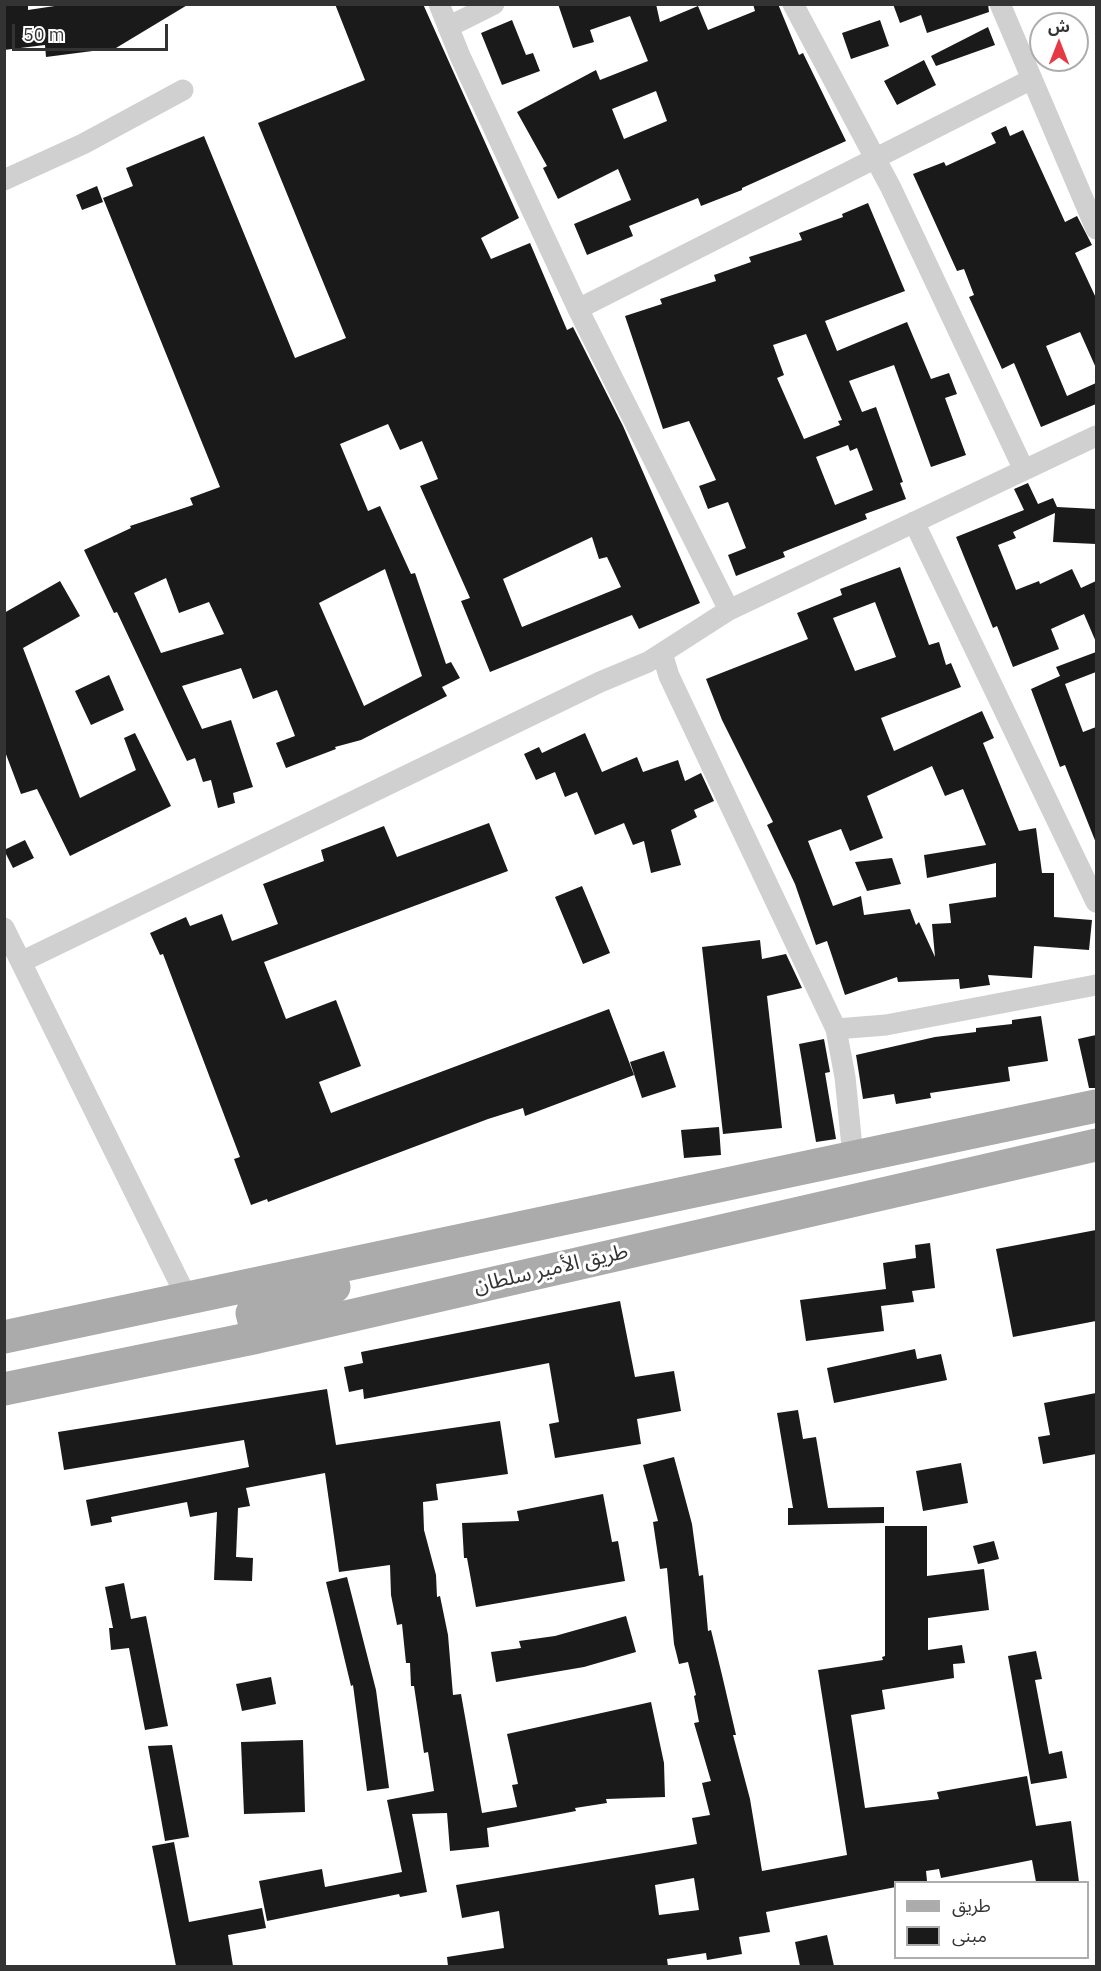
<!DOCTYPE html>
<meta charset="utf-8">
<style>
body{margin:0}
#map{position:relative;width:1101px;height:1971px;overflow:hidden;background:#fff;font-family:"IBM Plex Sans","Noto Sans Arabic",sans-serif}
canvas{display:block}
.frame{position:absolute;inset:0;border:6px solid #333;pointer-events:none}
.legend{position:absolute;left:894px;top:1881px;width:195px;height:78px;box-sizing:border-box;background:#fff;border:2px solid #adadad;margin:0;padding:8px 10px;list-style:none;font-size:18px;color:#333}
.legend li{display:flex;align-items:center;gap:12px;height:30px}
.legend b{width:30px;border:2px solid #adadad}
.north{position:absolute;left:1029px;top:12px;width:60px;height:60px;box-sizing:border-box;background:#fff;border:2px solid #adadad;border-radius:50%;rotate:0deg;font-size:16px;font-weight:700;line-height:24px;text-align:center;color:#333}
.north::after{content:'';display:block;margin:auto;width:21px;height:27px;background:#e63946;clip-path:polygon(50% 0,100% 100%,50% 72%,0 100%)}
.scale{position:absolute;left:12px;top:24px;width:156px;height:27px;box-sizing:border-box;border:3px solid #333;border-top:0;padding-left:8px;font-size:18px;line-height:21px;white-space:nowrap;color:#333;-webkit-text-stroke:4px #fff;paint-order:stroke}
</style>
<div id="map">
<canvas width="1101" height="1971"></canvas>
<div class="frame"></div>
<ul class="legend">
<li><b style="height:8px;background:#ababab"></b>طريق</li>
<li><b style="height:16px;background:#1a1a1a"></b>مبنى</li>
</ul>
<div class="north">ش</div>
<div class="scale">50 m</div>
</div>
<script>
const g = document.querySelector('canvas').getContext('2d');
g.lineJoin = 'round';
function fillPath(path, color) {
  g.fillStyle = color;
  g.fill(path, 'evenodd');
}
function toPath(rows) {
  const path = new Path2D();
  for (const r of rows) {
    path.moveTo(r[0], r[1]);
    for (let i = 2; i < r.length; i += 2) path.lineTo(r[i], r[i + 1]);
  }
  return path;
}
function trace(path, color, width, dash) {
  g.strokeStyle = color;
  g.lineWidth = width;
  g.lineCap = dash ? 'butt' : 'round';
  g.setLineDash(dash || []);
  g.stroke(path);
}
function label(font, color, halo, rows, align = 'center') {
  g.font = font + ' "IBM Plex Sans","Noto Sans Arabic",sans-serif';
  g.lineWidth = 6;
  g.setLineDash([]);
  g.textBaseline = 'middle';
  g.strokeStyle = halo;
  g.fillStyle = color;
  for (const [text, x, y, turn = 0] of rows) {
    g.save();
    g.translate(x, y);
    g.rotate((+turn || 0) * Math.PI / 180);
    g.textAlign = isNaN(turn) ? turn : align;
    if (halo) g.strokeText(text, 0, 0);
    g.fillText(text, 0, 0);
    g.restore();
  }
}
fillPath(toPath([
 [4,4,28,4,28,10,68,4,189,4,116,48,46,57,45,45,4,50],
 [335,4,423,4,519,218,481,238,491,259,530,243,567,330,573,327,623,426,700,603,639,629,632,615,490,672,461,601,470,598,420,486,438,479,422,441,400,450,388,424,340,444,368,511,380,506,411,574,415,573,446,664,451,662,460,678,442,687,447,696,361,740,335,747,336,749,286,768,276,743,295,736,277,690,253,699,241,668,182,686,202,729,231,720,253,787,233,793,235,803,218,808,211,780,203,782,195,758,187,761,117,612,114,613,84,550,131,528,130,526,193,505,190,498,220,487,103,198,133,186,126,168,204,136,295,358,346,338,258,123,365,80],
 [592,537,599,559,607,557,621,587,522,627,503,579],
 [385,569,422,676,364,706,319,603],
 [166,578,179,613,209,602,224,634,161,653,134,593],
 [558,4,656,4,660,22,698,6,708,30,755,11,753,4,778,4,799,55,803,53,846,141,742,188,742,190,701,206,698,198,629,226,633,236,587,255,574,224,631,200,618,169,558,199,543,168,547,166,517,112,596,70,600,80,648,61,630,16,590,30,594,42,573,48],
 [656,91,667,121,624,139,612,109],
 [893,4,988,4,989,12,927,33,921,15,900,23],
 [512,20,526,55,533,53,540,71,502,85,481,33],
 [880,20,889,46,851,59,842,33],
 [988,27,995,45,936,66,931,56],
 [924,60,936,85,897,105,884,81],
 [1006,126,1010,136,1023,130,1065,222,1077,216,1092,245,1075,253,1096,298,1096,368,1080,332,1046,346,1067,396,1096,383,1096,404,1041,427,1014,363,1002,369,969,297,974,295,964,269,957,271,913,174,944,162,946,166,996,143,991,133],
 [97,186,103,202,82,210,76,195],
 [868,203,905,291,825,321,837,351,907,322,931,379,949,373,957,394,945,398,966,455,931,467,894,365,849,381,862,412,876,407,903,482,900,483,906,499,865,514,867,519,783,552,785,557,736,576,728,555,746,548,728,502,708,509,699,486,716,480,689,421,663,429,625,316,662,304,660,299,716,281,714,275,751,262,749,257,802,240,799,233,843,217,842,214],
 [806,334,842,420,838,421,840,425,804,439,777,378,784,375,773,345],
 [848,445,850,451,857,448,873,490,835,505,816,457],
 [1028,483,1038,504,1053,498,1057,507,1096,509,1096,544,1053,542,1055,513,1013,532,1016,538,998,545,1016,590,1039,581,1040,584,1072,569,1081,588,1096,581,1096,642,1084,614,1051,629,1059,649,1013,667,997,626,993,628,956,537,1024,510,1014,489],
 [900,567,929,645,939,642,946,665,951,663,961,687,881,718,894,751,982,711,994,738,983,743,1019,831,1036,828,1042,873,1054,873,1054,917,1092,920,1089,950,1034,946,1032,978,988,975,990,985,960,989,959,979,898,982,897,977,845,995,827,941,816,945,795,884,767,825,773,822,722,720,706,679,808,639,797,613,842,595,840,589],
 [875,602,896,657,855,671,833,618],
 [932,766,945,796,963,789,986,845,924,855,927,878,996,863,996,897,949,904,951,923,932,924,935,957,919,922,916,925,910,909,864,915,861,896,833,906,808,841,841,829,850,851,883,838,867,796],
 [60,581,80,616,23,648,80,798,136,770,124,738,135,733,171,806,70,856,37,789,21,794,4,749,4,613],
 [1096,652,1096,672,1065,684,1083,732,1096,727,1096,843,1065,765,1060,767,1031,689,1060,676,1056,667],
 [109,675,124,710,91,725,75,691],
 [585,733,602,772,637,757,643,772,678,760,685,781,701,773,714,801,694,810,697,817,671,830,681,865,651,873,644,841,633,845,624,823,595,835,577,792,565,797,555,772,536,780,524,754,539,747,542,753],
 [489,823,508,871,264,962,286,1019,336,1000,361,1066,319,1082,331,1113,609,1009,634,1075,525,1116,523,1108,488,1119,268,1202,267,1199,251,1205,234,1159,240,1157,163,954,160,955,150,933,186,917,190,926,222,914,232,941,278,924,263,884,324,861,321,850,384,826,397,857],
 [25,840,34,858,13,868,4,850],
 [892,858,901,884,867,891,855,862],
 [582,886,610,953,583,964,555,897],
 [760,940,762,959,786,954,802,988,767,996,782,1128,723,1134,702,947],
 [1041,1016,1048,1061,1008,1067,1010,1081,930,1093,931,1098,896,1104,894,1094,863,1099,856,1055,935,1037,976,1032,976,1028,1012,1024,1012,1020],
 [1096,1035,1096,1088,1089,1088,1078,1039],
 [824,1039,830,1072,825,1073,836,1139,816,1142,799,1044],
 [664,1051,676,1087,642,1098,630,1062],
 [719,1127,721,1155,684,1158,681,1130],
 [1096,1230,1096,1321,1013,1337,996,1249],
 [930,1243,935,1288,912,1291,914,1302,881,1306,884,1331,806,1341,800,1300,886,1289,883,1263,916,1258,915,1245],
 [620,1301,635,1377,674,1371,681,1411,637,1419,641,1444,555,1458,549,1424,559,1422,549,1363,364,1399,363,1389,349,1392,344,1367,363,1363,361,1352],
 [915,1349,917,1359,941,1354,947,1380,834,1403,827,1368],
 [327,1389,336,1445,500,1421,508,1474,436,1484,438,1500,423,1502,424,1530,436,1575,437,1597,440,1596,448,1635,453,1695,461,1694,482,1813,517,1807,512,1785,518,1784,507,1734,651,1702,664,1763,665,1797,606,1799,607,1803,575,1808,576,1811,487,1828,489,1847,450,1851,447,1813,412,1814,427,1892,400,1897,399,1894,267,1921,259,1881,322,1869,325,1887,402,1872,387,1800,434,1791,428,1752,424,1753,414,1686,411,1686,410,1663,406,1663,402,1624,397,1625,391,1595,390,1565,339,1572,325,1473,246,1488,250,1506,238,1508,236,1557,253,1558,252,1581,214,1580,217,1512,190,1517,187,1502,111,1517,112,1522,91,1526,86,1500,249,1467,244,1440,64,1470,58,1432],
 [1096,1393,1096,1454,1043,1464,1038,1437,1050,1435,1044,1403],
 [798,1410,803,1439,816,1437,828,1508,884,1507,884,1523,788,1525,788,1508,793,1508,777,1413],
 [674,1457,692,1524,699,1576,703,1575,708,1631,711,1630,722,1675,736,1735,733,1735,750,1799,762,1871,847,1855,818,1670,883,1660,882,1657,885,1656,885,1526,927,1526,927,1576,984,1569,989,1610,928,1618,928,1650,962,1645,965,1663,953,1664,954,1678,882,1690,885,1709,851,1715,865,1808,939,1799,937,1792,1027,1776,1036,1826,1071,1821,1079,1882,1036,1882,1032,1860,941,1878,939,1869,926,1871,927,1881,896,1882,896,1887,766,1912,770,1932,739,1937,742,1954,707,1960,706,1953,667,1959,668,1966,448,1966,447,1957,504,1948,499,1911,462,1918,456,1885,697,1844,692,1818,710,1815,702,1783,711,1781,694,1723,699,1722,694,1696,696,1695,688,1662,679,1664,674,1644,667,1568,660,1569,653,1522,658,1521,643,1465],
 [694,1878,699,1910,659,1915,655,1885],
 [961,1463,968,1503,923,1511,916,1471],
 [603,1494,612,1542,618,1541,625,1581,476,1607,467,1558,464,1558,462,1523,519,1521,517,1511],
 [994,1541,999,1559,978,1564,973,1546],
 [347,1577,376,1690,389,1788,367,1791,353,1685,351,1686,326,1582],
 [124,1583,131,1619,146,1616,168,1726,145,1730,129,1648,111,1650,109,1628,113,1628,105,1587],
 [626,1616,636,1652,584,1667,496,1682,491,1652,521,1648,519,1641,555,1636],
 [1036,1651,1042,1679,1035,1680,1049,1754,1062,1751,1067,1778,1031,1784,1008,1656],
 [271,1677,276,1704,242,1711,236,1684],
 [303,1740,305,1812,244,1814,241,1742],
 [172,1745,189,1837,165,1841,148,1746],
 [174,1842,189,1922,262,1908,266,1928,228,1935,233,1966,176,1966,152,1846],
 [827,1935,834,1966,800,1966,795,1942]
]), '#1a1a1a');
trace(toPath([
 [439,4,460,56,578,309,729,610],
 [793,4,891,188,1024,470],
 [1000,4,1032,79],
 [448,27,494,4],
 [4,180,83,144,183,90],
 [578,309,1032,79,1096,229],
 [914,522,1096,902],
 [662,653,669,676,836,1029,886,1025,1096,985],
 [4,928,188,1300],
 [21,962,600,682,648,662,729,610,1096,436],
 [836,1029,845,1077,853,1157]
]), '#d0d0d0', 21);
trace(toPath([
 [4,1337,1096,1106],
 [258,1337,252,1313,334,1287],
 [4,1389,258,1337,1096,1145]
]), '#ababab', 33);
label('21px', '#333', '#fff', [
 ["طريق الأمير سلطان",551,1269,-13]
]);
</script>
